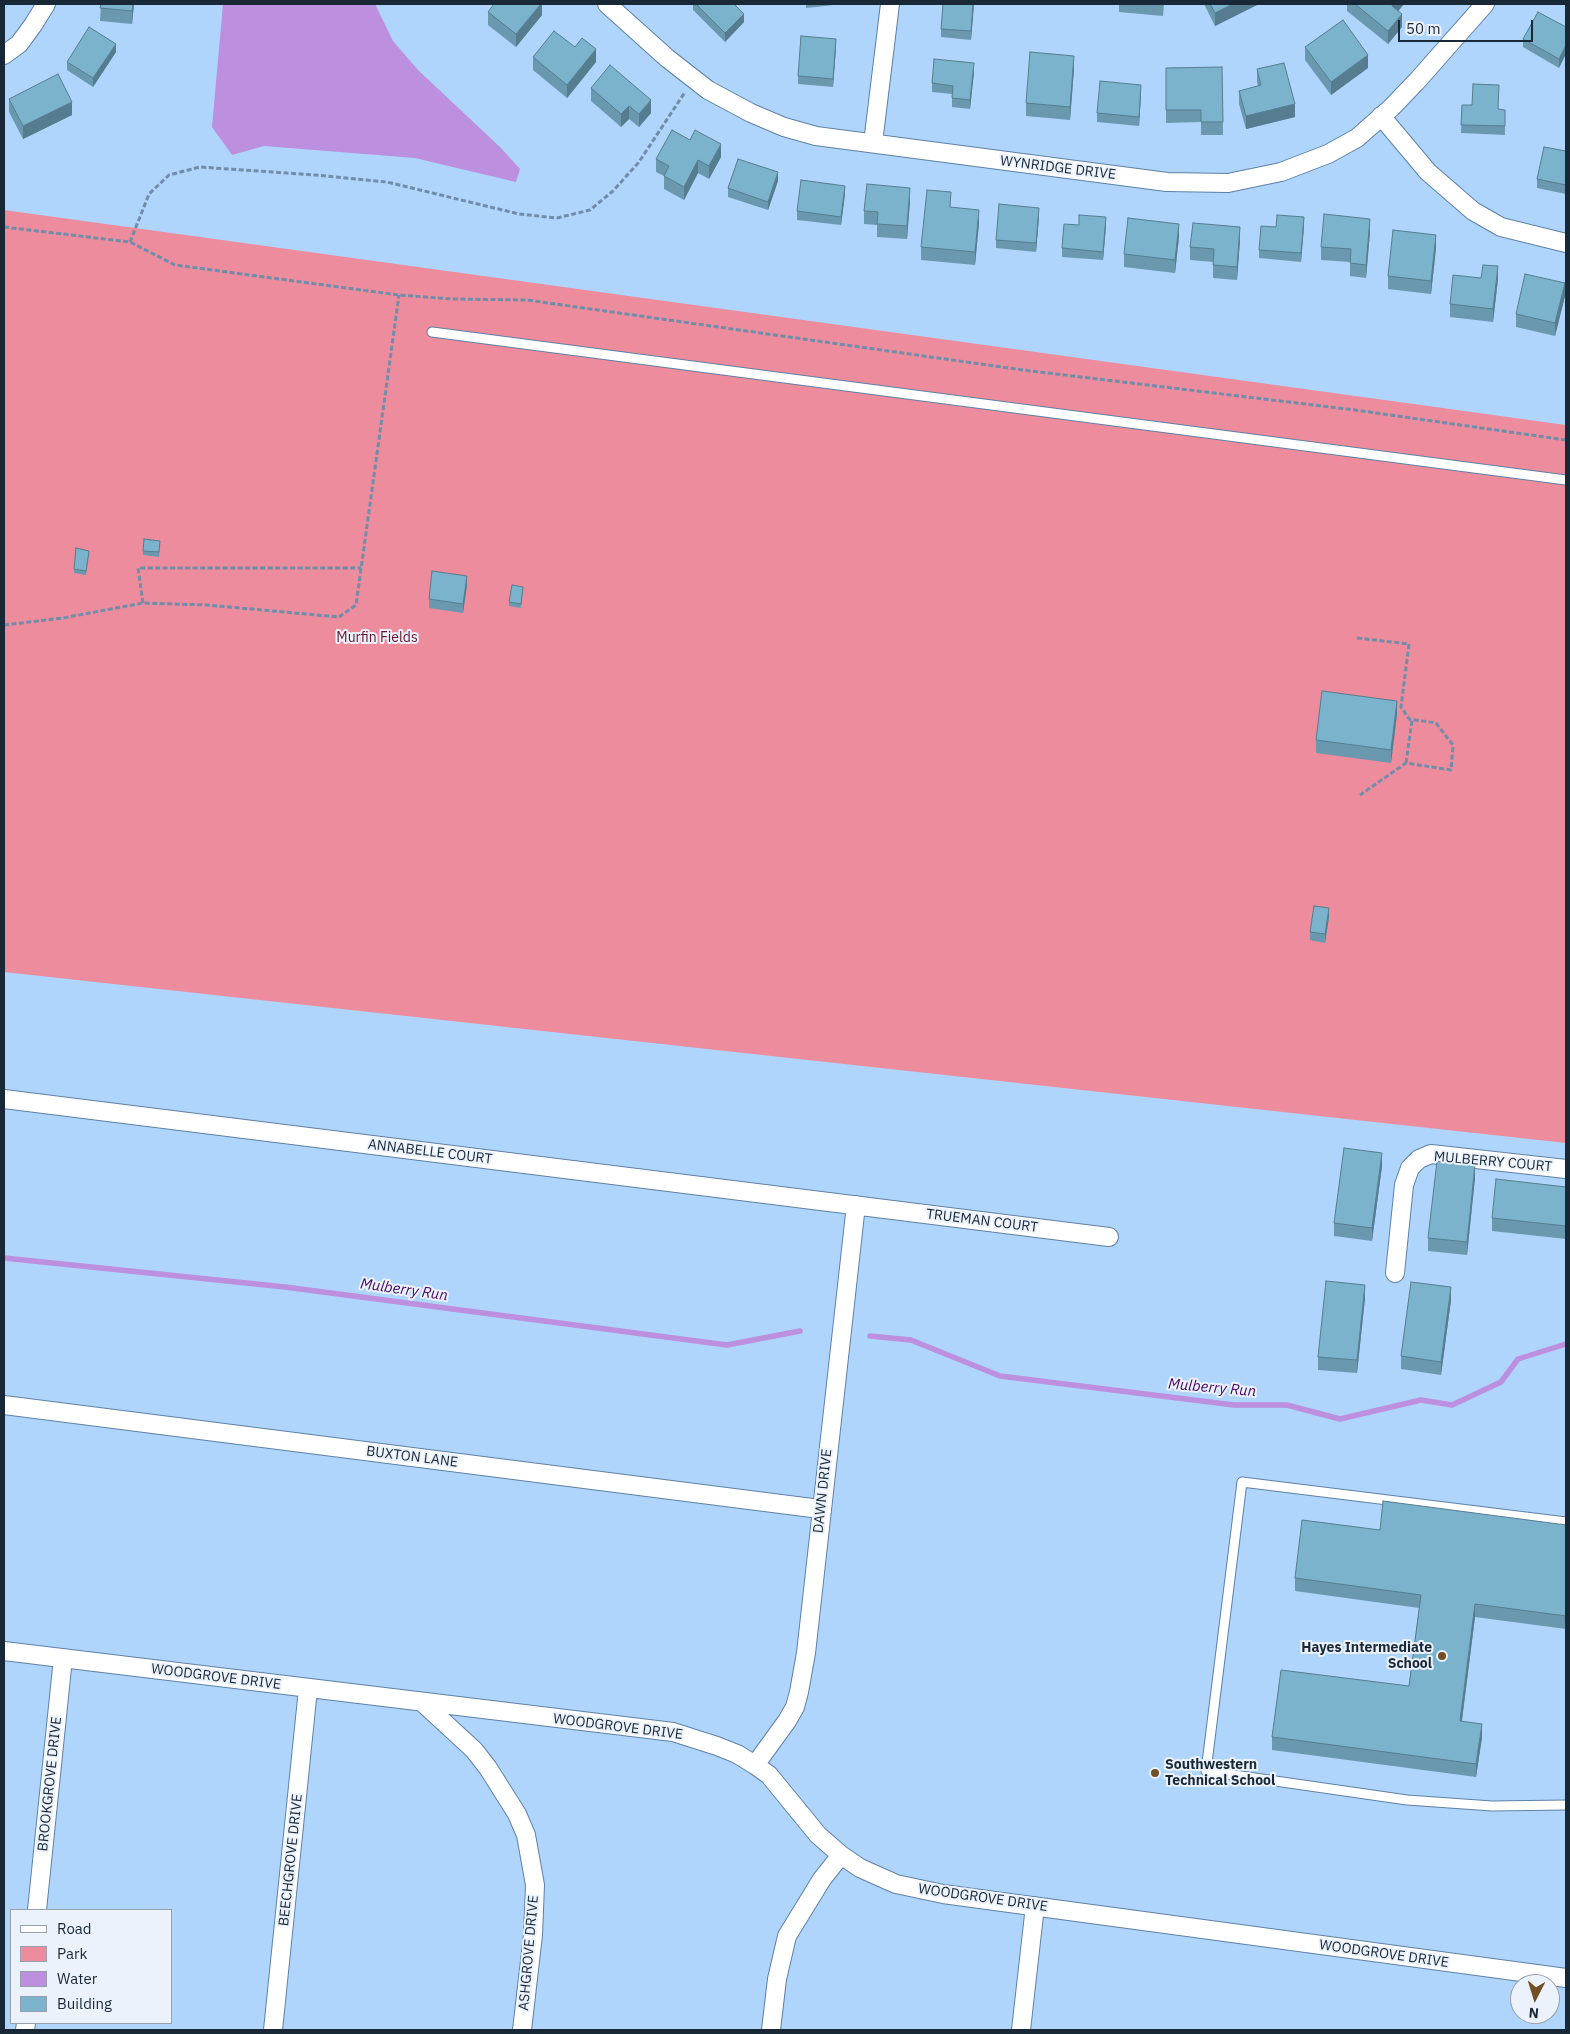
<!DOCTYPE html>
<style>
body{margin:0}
#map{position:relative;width:1570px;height:2034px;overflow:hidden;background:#afd5fd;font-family:"IBM Plex Sans",sans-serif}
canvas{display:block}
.frame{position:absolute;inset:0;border:5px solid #192837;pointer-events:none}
.legend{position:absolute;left:10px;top:1909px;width:162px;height:115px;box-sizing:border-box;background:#ebf2fb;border:1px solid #97a1ad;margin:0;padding:6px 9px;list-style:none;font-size:15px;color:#192837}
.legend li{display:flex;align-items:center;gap:10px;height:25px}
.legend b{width:25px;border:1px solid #97a1ad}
.north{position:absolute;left:1510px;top:1974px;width:50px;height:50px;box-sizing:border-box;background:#ebf2fb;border:1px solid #97a1ad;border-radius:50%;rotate:185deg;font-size:14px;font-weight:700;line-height:20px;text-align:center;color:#192837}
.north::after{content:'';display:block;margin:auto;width:18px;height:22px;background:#725027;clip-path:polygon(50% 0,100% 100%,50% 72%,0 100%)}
.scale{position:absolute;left:1398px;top:20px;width:135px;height:22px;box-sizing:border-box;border:2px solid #192837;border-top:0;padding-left:6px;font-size:15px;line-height:18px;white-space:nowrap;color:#192837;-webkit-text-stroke:4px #ebf2fb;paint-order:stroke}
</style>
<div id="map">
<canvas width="1570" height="2034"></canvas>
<div class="frame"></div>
<ul class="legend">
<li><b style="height:6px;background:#fff"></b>Road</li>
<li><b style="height:14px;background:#ed8c9c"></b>Park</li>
<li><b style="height:14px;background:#bc8fdf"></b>Water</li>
<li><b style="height:14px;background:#7bb2cc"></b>Building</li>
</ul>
<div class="north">N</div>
<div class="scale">50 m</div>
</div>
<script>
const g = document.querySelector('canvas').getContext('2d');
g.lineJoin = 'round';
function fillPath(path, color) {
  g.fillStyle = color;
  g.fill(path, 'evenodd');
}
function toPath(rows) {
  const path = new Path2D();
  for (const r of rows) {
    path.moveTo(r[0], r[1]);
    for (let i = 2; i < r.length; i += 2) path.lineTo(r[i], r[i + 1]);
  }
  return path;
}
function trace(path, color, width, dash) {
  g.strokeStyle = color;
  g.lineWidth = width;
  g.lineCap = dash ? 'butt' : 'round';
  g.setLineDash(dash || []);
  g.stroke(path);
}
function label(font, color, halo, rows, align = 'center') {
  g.font = font + ' "IBM Plex Sans",sans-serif';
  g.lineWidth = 4;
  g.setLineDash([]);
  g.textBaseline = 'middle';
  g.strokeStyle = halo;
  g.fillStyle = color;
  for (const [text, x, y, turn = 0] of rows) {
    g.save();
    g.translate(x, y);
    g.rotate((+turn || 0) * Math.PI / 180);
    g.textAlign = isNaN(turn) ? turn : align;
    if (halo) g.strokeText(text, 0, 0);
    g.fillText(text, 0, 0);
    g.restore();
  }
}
fillPath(toPath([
 [4,210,1566,425,1566,1143,4,972]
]), '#ed8c9c');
fillPath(toPath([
 [223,4,375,4,393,41,418,70,501,148,520,169,516,182,415,158,264,146,232,155,212,127]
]), '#bc8fdf');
trace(toPath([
 [4,1258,285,1287,727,1345,800,1331],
 [870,1336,911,1340,1000,1376,1234,1405,1287,1405,1340,1419,1421,1400,1452,1405,1501,1382,1518,1359,1566,1344]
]), '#bc8fdf', 5.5);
const lane = toPath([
 [432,332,1566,480],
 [1566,1522,1242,1482,1206,1771,1407,1800,1492,1806,1566,1805]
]);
const street = toPath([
 [607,4,667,58,708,90,751,113,784,127,816,136,1167,182,1228,183,1281,172,1328,154,1357,138,1391,108,1417,81,1485,4],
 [4,55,19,44,33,25,46,4],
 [1381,116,1428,172,1473,211,1501,227,1566,243],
 [873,143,890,4],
 [4,1099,1109,1237],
 [1395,1273,1404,1185,1410,1168,1419,1159,1431,1154,1566,1169],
 [4,1405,820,1509],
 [4,1651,673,1732,717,1746,737,1754,755,1765,769,1775,818,1835,841,1855,860,1868,896,1884,943,1894,1566,1978],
 [423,1703,474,1750,488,1768,517,1814,526,1835,535,1885,533,1935,522,2030],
 [755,1765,787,1721,795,1707,799,1692,806,1653,856,1205],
 [37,1910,63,1658],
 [25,2030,26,2023],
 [273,2030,308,1689],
 [771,2030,777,1979,787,1936,822,1879,841,1855],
 [1021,2030,1035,1906]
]);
trace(lane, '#5e81a6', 11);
trace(street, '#5e81a6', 20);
trace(toPath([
 [4,227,130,242,175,265,399,295,452,299,527,300,1023,370,1355,410,1566,440],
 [130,242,149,194,169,175,200,167,315,175,387,182,519,214,557,218,590,210,613,191,639,162,685,92],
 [143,603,138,568,361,568],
 [4,625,63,618,143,603,207,605,339,617,356,605,399,295],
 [1357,638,1409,644,1401,707,1409,719,1436,723,1453,745,1451,770,1406,763,1360,795],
 [1406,763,1412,720]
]), '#708daa', 3, [5, 2.5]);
trace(lane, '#fff', 9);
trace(street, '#fff', 18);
fillPath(toPath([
 [101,4,134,4,132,24,100,21],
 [542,4,542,15,516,47,488,25,488,12],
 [693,4,734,4,744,22,725,42,693,10],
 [806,4,843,4,806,8],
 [974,4,971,40,941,37,941,29],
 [1119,4,1164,4,1163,16,1119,12],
 [1204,4,1259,4,1215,26],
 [1347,4,1404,4,1398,11,1402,27,1388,44,1347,11],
 [1566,27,1559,68,1523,47,1523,39],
 [575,47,596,62,567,98,533,70,533,57],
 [836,47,833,87,798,84,798,76],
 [1305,47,1368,68,1331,95,1305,60],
 [116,52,93,87,67,70,67,62],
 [1222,67,1223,135,1201,135,1201,122,1166,123,1166,68],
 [1074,69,1070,120,1026,116,1026,103],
 [1257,69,1295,117,1246,129,1239,104,1239,91,1258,86,1257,82],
 [974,72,970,109,952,107,952,94,932,92,932,83],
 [591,88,651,113,639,127,629,119,621,127,591,101],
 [1141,94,1139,126,1097,122,1097,113],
 [9,99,72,115,23,139,9,112],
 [1462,105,1505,110,1505,135,1461,133],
 [690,140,721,157,709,179,698,173,684,200,664,189,664,176,656,172,656,159],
 [1566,151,1566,194,1537,188,1537,179],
 [778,181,768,210,728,197,728,188],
 [845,194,841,225,797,220,797,211],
 [910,201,907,239,877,237,877,225,864,224,864,211],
 [951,207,979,223,975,265,921,260,921,247],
 [1039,217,1036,252,996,248,996,240],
 [1106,226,1103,260,1062,257,1062,248],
 [1304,226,1301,262,1259,258,1259,250,1276,227],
 [1370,232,1366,278,1350,276,1350,262,1321,260,1321,247],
 [1179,237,1175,273,1124,267,1124,254],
 [1240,240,1237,280,1213,278,1213,262,1190,260,1190,247],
 [1436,248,1431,294,1388,289,1388,276],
 [1481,278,1498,279,1493,322,1450,317,1450,304],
 [1565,296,1555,336,1516,327,1516,314],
 [160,545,159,557,143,555,143,551],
 [89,555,86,575,74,573,74,569],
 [467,585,463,613,429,608,429,599],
 [523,591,521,608,509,606,509,602],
 [1397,714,1391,763,1316,753,1316,740],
 [1329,917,1325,943,1310,940,1310,932],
 [1382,1166,1372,1241,1334,1236,1334,1223],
 [1475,1178,1467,1255,1428,1251,1428,1238],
 [1566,1187,1566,1239,1492,1231,1492,1218],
 [1365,1298,1357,1373,1318,1370,1318,1357],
 [1451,1300,1441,1375,1401,1369,1401,1356],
 [1566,1525,1566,1629,1475,1617,1462,1721,1482,1737,1476,1777,1272,1750,1272,1737,1409,1686,1419,1608,1295,1591,1295,1578,1380,1530]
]), '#6a99af');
fillPath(toPath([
 [133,4,134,4,132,24,132,11],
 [541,4,542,4,542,15,516,47,516,34],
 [973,4,974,4,971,40,971,31],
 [1233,4,1259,4,1215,26,1215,13],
 [1393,4,1404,4,1392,19,1392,6],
 [744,14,744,22,725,42,725,33],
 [1402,14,1402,27,1388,44,1388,31],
 [836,39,836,47,833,87,833,79],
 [116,44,116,52,93,87,93,78],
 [1566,45,1566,54,1559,68,1559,59],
 [596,49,596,62,567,98,567,85],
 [1368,55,1368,68,1331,95,1331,82],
 [1074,56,1074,69,1070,120,1070,107],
 [974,63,974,72,970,109,970,100],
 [1141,85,1141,94,1139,126,1139,117],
 [651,100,651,113,639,127,639,114],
 [72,102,72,115,23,139,23,126],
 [1295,104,1295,117,1246,129,1246,116],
 [629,106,629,119,621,127,621,114],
 [721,144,721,157,709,179,709,166],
 [698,160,698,173,684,200,684,187],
 [778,172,778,181,768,210,768,202],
 [845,186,845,194,841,225,841,217],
 [910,188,910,201,907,239,907,226],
 [1039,208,1039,217,1036,252,1036,243],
 [979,210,979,223,975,265,975,252],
 [1106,217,1106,226,1103,260,1103,252],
 [1304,217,1304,226,1301,262,1301,253],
 [1370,219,1370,232,1366,278,1366,265],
 [1179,224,1179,237,1175,273,1175,260],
 [1240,227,1240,240,1237,280,1237,267],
 [1436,235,1436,248,1431,294,1431,281],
 [1498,266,1498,279,1493,322,1493,309],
 [1565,283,1565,296,1555,336,1555,323],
 [467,576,467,585,463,613,463,604],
 [1397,701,1397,714,1391,763,1391,750],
 [1329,908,1329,917,1325,943,1325,934],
 [1382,1153,1382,1166,1372,1241,1372,1228],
 [1475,1165,1475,1178,1467,1255,1467,1242],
 [1365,1285,1365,1298,1357,1373,1357,1360],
 [1451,1287,1451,1300,1441,1375,1441,1362],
 [1475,1604,1475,1617,1460,1734,1460,1721],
 [1482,1724,1482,1737,1476,1777,1476,1764]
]), '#567d8f');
const building = toPath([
 [101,4,133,4,132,11,100,8,101,4],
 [494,4,541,4,516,34,488,12,494,4],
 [696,4,734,4,744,14,725,33,696,4],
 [943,4,973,4,971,31,941,29,943,4],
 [1210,4,1233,4,1215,13,1210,4],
 [1355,4,1393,4,1392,6,1402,14,1388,31,1355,4],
 [1538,12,1566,27,1566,45,1559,59,1523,39,1538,12],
 [1343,20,1368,55,1331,82,1305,47,1343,20],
 [89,27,116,44,93,78,67,62,89,27],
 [554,31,575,47,582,38,596,49,567,85,533,57,554,31],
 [801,36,836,39,833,79,798,76,801,36],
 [1030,52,1074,56,1070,107,1026,103,1030,52],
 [934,59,974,63,970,100,952,98,953,86,932,83,934,59],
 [1284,63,1295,104,1246,116,1239,91,1261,85,1257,69,1284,63],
 [610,65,651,100,639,114,629,106,621,114,591,88,610,65],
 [1222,67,1223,122,1201,122,1201,110,1166,110,1166,68,1222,67],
 [58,74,72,102,23,126,9,99,58,74],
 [1100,81,1141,85,1139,117,1097,113,1100,81],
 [1473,84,1499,85,1498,109,1505,110,1505,126,1461,125,1462,105,1472,105,1473,84],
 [672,130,690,140,695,130,721,144,709,166,698,160,684,187,664,176,669,166,656,159,672,130],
 [1544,147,1566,151,1566,185,1537,179,1544,147],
 [738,159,778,172,768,202,728,188,738,159],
 [801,180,845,186,841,217,797,211,801,180],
 [867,184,910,188,907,226,877,224,878,212,864,211,867,184],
 [927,190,951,192,950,207,979,210,975,252,921,247,927,190],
 [999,204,1039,208,1036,243,996,240,999,204],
 [1324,214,1370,219,1366,265,1350,263,1351,249,1321,247,1324,214],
 [1079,215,1106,217,1103,252,1062,248,1064,224,1079,225,1079,215],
 [1277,215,1304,217,1301,253,1259,250,1261,226,1276,227,1277,215],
 [1128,218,1179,224,1175,260,1124,254,1128,218],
 [1193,223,1240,227,1237,267,1213,265,1214,249,1190,247,1193,223],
 [1393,230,1436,235,1431,281,1388,276,1393,230],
 [1483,265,1498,266,1493,309,1450,304,1453,275,1481,278,1483,265],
 [1525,274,1565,283,1555,323,1516,314,1525,274],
 [144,539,160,541,159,552,143,551,144,539],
 [76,548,89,551,86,571,74,569,76,548],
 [432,571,467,576,463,604,429,599,432,571],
 [512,585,523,587,521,604,509,602,512,585],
 [1322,691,1397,701,1391,750,1316,740,1322,691],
 [1314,906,1329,908,1325,934,1310,932,1314,906],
 [1344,1148,1382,1153,1372,1228,1334,1223,1344,1148],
 [1437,1161,1475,1165,1467,1242,1428,1238,1437,1161],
 [1496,1179,1566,1187,1566,1226,1492,1218,1496,1179],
 [1326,1281,1365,1285,1357,1360,1318,1357,1326,1281],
 [1411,1282,1451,1287,1441,1362,1401,1356,1411,1282],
 [1383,1501,1566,1525,1566,1616,1475,1604,1460,1721,1482,1724,1476,1764,1272,1737,1281,1670,1409,1686,1421,1595,1295,1578,1302,1520,1380,1530,1383,1501]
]);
fillPath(building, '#7bb2cc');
trace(building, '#567d8f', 1);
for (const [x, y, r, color] of [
 [1442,1656,5,"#725027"],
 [1155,1773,5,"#725027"]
]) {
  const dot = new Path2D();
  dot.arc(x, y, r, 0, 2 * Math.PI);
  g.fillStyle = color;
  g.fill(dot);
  trace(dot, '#ebf2fb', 2);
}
label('14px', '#192837', '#ebf2fb', [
 ["WYNRIDGE DRIVE",1058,168,7],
 ["ANNABELLE COURT",430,1152,7],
 ["MULBERRY COURT",1493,1162,5],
 ["TRUEMAN COURT",982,1221,7],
 ["BUXTON LANE",412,1457,7],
 ["DAWN DRIVE",823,1491,-84],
 ["WOODGROVE DRIVE",216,1677,7],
 ["WOODGROVE DRIVE",618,1727,7],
 ["BROOKGROVE DRIVE",50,1784,-84],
 ["BEECHGROVE DRIVE",291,1860,-84],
 ["WOODGROVE DRIVE",983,1898,8],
 ["ASHGROVE DRIVE",529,1953,-85],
 ["WOODGROVE DRIVE",1384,1954,8]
]);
label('14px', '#69102a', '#ebf2fb', [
 ["Murfin Fields",377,638]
]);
label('bold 14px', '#192837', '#ebf2fb', [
 ["Hayes Intermediate",1432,1648],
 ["School",1432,1664],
 ["Southwestern",1165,1765,"left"],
 ["Technical School",1165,1781,"left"]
], 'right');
label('italic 15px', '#480569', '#ebf2fb', [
 ["Mulberry Run",404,1290,8],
 ["Mulberry Run",1212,1388,5]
]);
</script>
